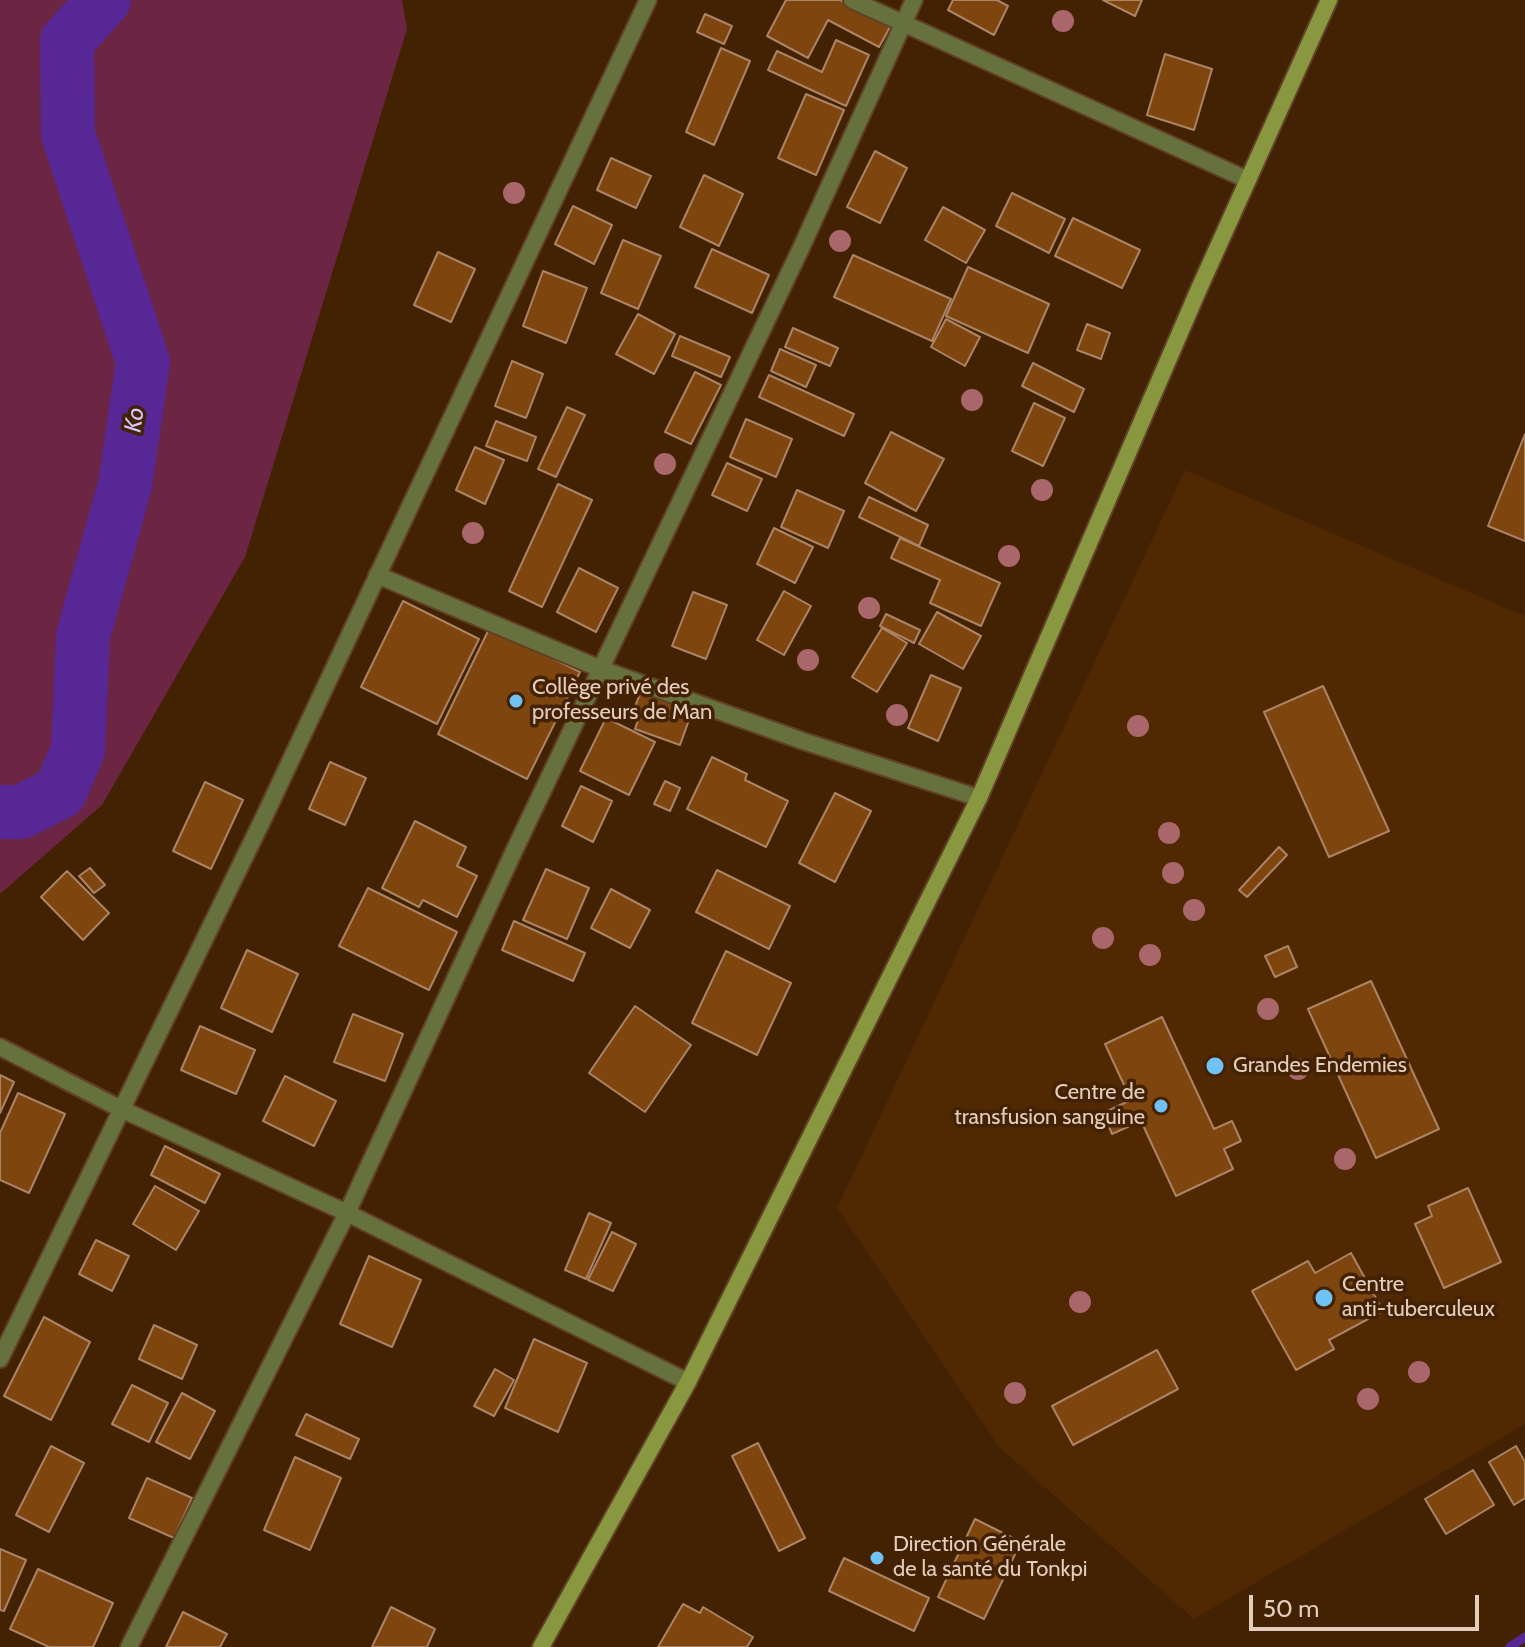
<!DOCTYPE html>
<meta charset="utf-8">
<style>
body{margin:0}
#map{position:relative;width:1525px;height:1647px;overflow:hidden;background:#432204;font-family:Cabin,sans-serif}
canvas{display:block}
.scale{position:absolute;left:1249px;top:1595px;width:230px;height:36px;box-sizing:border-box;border:4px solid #e3cdbd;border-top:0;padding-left:10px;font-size:24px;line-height:28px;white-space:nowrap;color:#e3cdbd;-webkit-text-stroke:6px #432204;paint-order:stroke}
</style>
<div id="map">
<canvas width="1525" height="1647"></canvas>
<div class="scale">50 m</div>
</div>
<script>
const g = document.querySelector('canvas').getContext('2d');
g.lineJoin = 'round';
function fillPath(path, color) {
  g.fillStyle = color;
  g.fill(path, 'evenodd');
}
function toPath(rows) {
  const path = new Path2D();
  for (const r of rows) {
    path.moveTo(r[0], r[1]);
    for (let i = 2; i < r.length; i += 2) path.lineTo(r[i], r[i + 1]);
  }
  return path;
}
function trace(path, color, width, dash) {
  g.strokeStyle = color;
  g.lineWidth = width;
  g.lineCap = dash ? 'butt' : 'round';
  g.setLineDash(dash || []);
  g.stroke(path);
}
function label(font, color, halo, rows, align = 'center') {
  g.font = font + ' Cabin,sans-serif';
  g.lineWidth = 7;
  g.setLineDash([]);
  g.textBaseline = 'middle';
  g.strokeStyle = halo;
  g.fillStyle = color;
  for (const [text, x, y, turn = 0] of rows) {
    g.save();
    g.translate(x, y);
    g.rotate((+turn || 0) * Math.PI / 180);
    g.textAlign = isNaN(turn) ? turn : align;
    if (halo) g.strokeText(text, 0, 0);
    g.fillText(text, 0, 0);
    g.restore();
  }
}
fillPath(toPath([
 [1185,470,1525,616,1525,1424,1194,1619,999,1447,837,1208]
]), '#502802');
fillPath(toPath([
 [0,0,402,0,407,29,245,557,102,805,0,894]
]), '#6c2542');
trace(toPath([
 [1510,1647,1525,1637]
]), '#572895', 9);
trace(toPath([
 [0,812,21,812,60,792,78,750,83,636,125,485,143,362,68,134,67,41,104,0]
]), '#572895', 54);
const building = toPath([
 [786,0,840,0,890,27,879,47,828,20,808,58,767,36,786,0],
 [953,0,997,0,1008,6,994,35,948,10,953,0],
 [1103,0,1142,0,1135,16,1103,0],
 [705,14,732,26,724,44,697,32,705,14],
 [836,40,869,55,846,106,768,70,777,51,822,72,836,40],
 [721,48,750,61,714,145,686,132,721,48],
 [1165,54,1212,69,1194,130,1147,115,1165,54],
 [806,94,844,110,816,175,778,158,806,94],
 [875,151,907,168,880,223,847,207,875,151],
 [611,158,651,176,636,208,597,190,611,158],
 [704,175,743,194,719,246,680,227,704,175],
 [1012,193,1065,219,1049,253,996,226,1012,193],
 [573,206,612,225,594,264,555,244,573,206],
 [943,207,985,230,966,263,925,240,943,207],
 [1073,218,1140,250,1122,288,1055,256,1073,218],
 [623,240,661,256,638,309,601,293,623,240],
 [712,249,769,275,752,313,695,287,712,249],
 [438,252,475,269,451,322,414,305,438,252],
 [853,255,951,299,932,341,834,297,853,255],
 [968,267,1049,304,1028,353,946,316,968,267],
 [543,271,587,288,566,343,523,326,543,271],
 [638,314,675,334,654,374,616,354,638,314],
 [946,319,980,337,965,366,931,347,946,319],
 [1087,324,1110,333,1101,359,1077,350,1087,324],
 [793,328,838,348,830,366,785,347,793,328],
 [680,336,730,357,721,377,672,356,680,336],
 [780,349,816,365,806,387,771,371,780,349],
 [512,361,543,374,526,418,495,406,512,361],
 [1033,363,1084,389,1074,412,1022,386,1033,363],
 [695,372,721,385,691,444,665,432,695,372],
 [769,375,854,414,844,436,759,397,769,375],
 [1034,403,1065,418,1043,466,1012,451,1034,403],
 [567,407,585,415,556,477,538,469,567,407],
 [746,419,792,439,776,477,730,457,746,419],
 [496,421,536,437,527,461,486,446,496,421],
 [891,432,944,459,916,511,865,483,891,432],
 [1525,434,1525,541,1488,526,1525,434],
 [475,447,504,460,485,504,456,490,475,447],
 [727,463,762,479,747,511,712,495,727,463],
 [558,484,592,500,542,607,509,591,558,484],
 [797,490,844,511,828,548,781,527,797,490],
 [869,497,928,525,919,546,859,517,869,497],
 [774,528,813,547,795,583,757,564,774,528],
 [900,538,1000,583,981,626,930,603,940,580,891,558,900,538],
 [579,568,618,588,596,632,557,612,579,568],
 [784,591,811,606,784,655,757,640,784,591],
 [693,592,727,605,706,659,672,646,693,592],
 [403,601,479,639,437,724,361,687,403,601],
 [937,612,981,636,963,669,919,644,937,612],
 [886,614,920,630,914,643,880,626,886,614],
 [490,627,580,672,527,779,438,734,490,627],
 [882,628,907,643,877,692,852,677,882,628],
 [931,675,961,688,938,741,908,728,931,675],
 [1323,686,1389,831,1329,857,1264,712,1323,686],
 [641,691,693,709,680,745,635,729,640,714,633,712,641,691],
 [606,718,655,742,629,795,580,771,606,718],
 [712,757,747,774,745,780,788,801,766,847,687,809,712,757],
 [330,762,366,778,345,825,309,809,330,762],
 [665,781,680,788,670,811,654,804,665,781],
 [205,782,243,800,211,869,173,851,205,782],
 [581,786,612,801,593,842,562,826,581,786],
 [835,793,871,811,835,882,799,863,835,793],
 [415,821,466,847,457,866,477,876,457,917,423,900,419,907,382,888,415,821],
 [1279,847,1287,855,1247,897,1239,890,1279,847],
 [90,868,105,885,94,893,79,876,90,868],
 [546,869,589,888,567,939,523,920,546,869],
 [717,870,790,906,769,949,696,912,717,870],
 [67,871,109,913,83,940,41,897,67,871],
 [368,888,457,932,429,990,339,946,368,888],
 [611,889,650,910,630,948,591,928,611,889],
 [514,921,585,953,573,981,502,950,514,921],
 [1288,946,1297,967,1275,977,1265,956,1288,946],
 [247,950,298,974,272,1032,221,1008,247,950],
 [726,951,791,983,757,1055,692,1023,726,951],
 [1371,981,1439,1129,1376,1158,1308,1009,1371,981],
 [635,1006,691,1045,645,1112,589,1073,635,1006],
 [353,1014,403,1034,385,1081,334,1062,353,1014],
 [1162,1017,1214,1129,1232,1121,1241,1141,1224,1149,1233,1169,1176,1196,1141,1121,1112,1134,1103,1113,1131,1100,1105,1044,1162,1017],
 [200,1026,255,1050,236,1094,181,1070,200,1026],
 [0,1075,14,1082,0,1113,0,1075],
 [285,1076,336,1101,314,1146,263,1121,285,1076],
 [18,1093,65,1114,29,1193,0,1180,0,1133,18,1093],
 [165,1146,220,1174,205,1203,151,1175,165,1146],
 [155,1186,199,1211,176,1250,133,1224,155,1186],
 [1468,1188,1501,1262,1444,1288,1415,1224,1432,1216,1428,1206,1468,1188],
 [589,1213,611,1223,586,1279,565,1270,589,1213],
 [612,1232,636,1244,613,1291,588,1280,612,1232],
 [96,1240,129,1256,112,1291,79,1274,96,1240],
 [1351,1253,1383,1311,1329,1340,1334,1349,1296,1370,1252,1291,1308,1261,1315,1273,1351,1253],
 [369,1256,421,1280,392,1347,340,1324,369,1256],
 [44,1317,90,1342,51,1420,4,1396,44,1317],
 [154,1325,197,1345,182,1379,139,1359,154,1325],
 [534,1339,587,1363,558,1432,505,1408,534,1339],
 [1157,1350,1178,1389,1073,1445,1052,1406,1157,1350],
 [495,1369,514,1380,494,1416,474,1406,495,1369],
 [132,1385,168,1403,149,1442,112,1424,132,1385],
 [182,1393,215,1411,190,1459,156,1442,182,1393],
 [306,1414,359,1439,350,1459,296,1435,306,1414],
 [758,1443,805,1538,779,1551,732,1456,758,1443],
 [51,1446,84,1463,49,1532,16,1515,51,1446],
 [1516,1446,1525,1462,1525,1498,1514,1505,1489,1462,1516,1446],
 [295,1457,341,1478,310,1550,264,1530,295,1457],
 [1473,1470,1494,1505,1446,1534,1425,1499,1473,1470],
 [147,1478,192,1498,174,1538,129,1518,147,1478],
 [975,1519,1021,1542,984,1619,938,1597,975,1519],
 [0,1549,26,1560,4,1611,0,1610,0,1549],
 [844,1558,929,1598,914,1631,829,1591,844,1558],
 [38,1569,113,1603,93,1647,49,1647,10,1629,38,1569],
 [683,1604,700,1613,703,1607,753,1637,747,1647,658,1647,683,1604],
 [391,1607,435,1629,427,1647,372,1647,391,1607],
 [183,1612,227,1634,220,1647,166,1647,183,1612]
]);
fillPath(building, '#7e450f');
trace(building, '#ab8365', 2);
const minor = toPath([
 [852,0,1248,180],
 [377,575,601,669,803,741,979,798],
 [0,1047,121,1109,347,1213,688,1382],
 [0,1359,265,815,648,0],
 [129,1647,347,1213,515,849,802,246,914,0]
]);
const secondary = toPath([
 [541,1647,688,1382,979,798,1198,291,1329,0]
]);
trace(minor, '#604125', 20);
trace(secondary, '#604125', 20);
trace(minor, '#67713d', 16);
trace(secondary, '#889740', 16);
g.fillStyle = '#a9666b';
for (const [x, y] of [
 [1063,21],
 [514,193],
 [840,241],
 [972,400],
 [665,464],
 [1042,490],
 [473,533],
 [1009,556],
 [869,608],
 [808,660],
 [897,715],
 [1138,726],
 [1169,833],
 [1173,873],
 [1194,910],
 [1103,938],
 [1150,955],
 [1268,1009],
 [1298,1069],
 [1345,1159],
 [1080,1302],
 [1419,1372],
 [1015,1393],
 [1368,1399]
]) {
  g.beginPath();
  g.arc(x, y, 11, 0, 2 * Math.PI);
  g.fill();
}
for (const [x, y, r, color] of [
 [516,701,8,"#70c1f4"],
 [1215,1066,10,"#70c1f4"],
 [1161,1106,8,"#70c1f4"],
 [1324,1298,10,"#70c1f4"],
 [877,1558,8,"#70c1f4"]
]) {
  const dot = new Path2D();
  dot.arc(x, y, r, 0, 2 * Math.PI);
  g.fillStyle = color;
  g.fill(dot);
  trace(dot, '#432204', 3);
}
label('22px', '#e3cdbd', '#432204', [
 ["Collège privé des",532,688],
 ["professeurs de Man",532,713],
 ["Grandes Endemies",1233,1066],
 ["Centre de",1145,1093,"right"],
 ["transfusion sanguine",1145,1118,"right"],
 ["Centre",1342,1285],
 ["anti-tuberculeux",1342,1310],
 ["Direction Générale",893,1545],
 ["de la santé du Tonkpi",893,1570]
], 'left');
label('italic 24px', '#d6c6fe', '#432204', [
 ["Ko",135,420,-82]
]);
</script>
